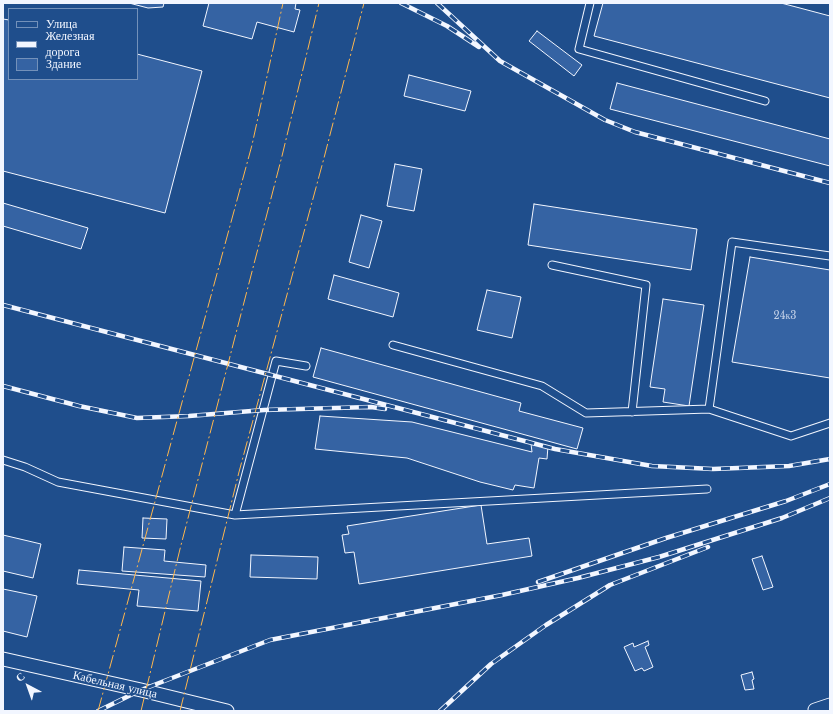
<!DOCTYPE html>
<meta charset="utf-8">
<style>
body{margin:0}
#map{position:relative;width:833px;height:714px;overflow:hidden;background:#1f4e8c;font-family:"Libre Baskerville",serif}
canvas{display:block}
.frame{position:absolute;inset:0;border:4px solid #f2f6ff;pointer-events:none}
.legend{position:absolute;left:8px;top:8px;width:130px;height:72px;box-sizing:border-box;background:#1f4e8c;border:1px solid #7391ba;margin:0;padding:5px 7px;list-style:none;font-size:12px;color:#f2f6ff}
.legend li{display:flex;align-items:center;gap:8px;height:20px}
.legend b{width:20px;border:1px solid #7391ba}
.north{position:absolute;left:8px;top:666px;width:40px;height:40px;-webkit-text-stroke:3px #1f4e8c;paint-order:stroke;rotate:319deg;font-size:11px;font-weight:700;line-height:16px;text-align:center;color:#f2f6ff}
.north::after{content:'';display:block;margin:auto;width:14px;height:18px;background:#f2f6ff;clip-path:polygon(50% 0,100% 100%,50% 72%,0 100%)}
</style>
<div id="map">
<canvas width="833" height="714"></canvas>
<div class="frame"></div>
<ul class="legend">
<li><b style="height:5px;background:#1f4e8c"></b>Улица</li>
<li><b style="height:5px;background:#f2f6ff"></b>Железная дорога</li>
<li><b style="height:11px;background:#3563a3"></b>Здание</li>
</ul>
<div class="north">С</div>
</div>
<script>
const g = document.querySelector('canvas').getContext('2d');
g.lineJoin = 'round';
function fillPath(path, color) {
  g.fillStyle = color;
  g.fill(path, 'evenodd');
}
function toPath(rows) {
  const path = new Path2D();
  for (const r of rows) {
    path.moveTo(r[0], r[1]);
    for (let i = 2; i < r.length; i += 2) path.lineTo(r[i], r[i + 1]);
  }
  return path;
}
function trace(path, color, width, dash) {
  g.strokeStyle = color;
  g.lineWidth = width;
  g.lineCap = dash ? 'butt' : 'round';
  g.setLineDash(dash || []);
  g.stroke(path);
}
function label(font, color, halo, rows, align = 'center') {
  g.font = font + ' "Libre Baskerville",serif';
  g.lineWidth = 3;
  g.setLineDash([]);
  g.textBaseline = 'middle';
  g.strokeStyle = halo;
  g.fillStyle = color;
  for (const [text, x, y, turn = 0] of rows) {
    g.save();
    g.translate(x, y);
    g.rotate((+turn || 0) * Math.PI / 180);
    g.textAlign = isNaN(turn) ? turn : align;
    if (halo) g.strokeText(text, 0, 0);
    g.fillText(text, 0, 0);
    g.restore();
  }
}
const building = toPath([
 [129,3,164,3,163,7,148,8,129,3],
 [209,3,296,3,295,9,300,10,294,32,257,22,252,39,203,26,209,3],
 [603,3,781,3,830,16,830,98,594,36,603,3],
 [3,19,9,20,9,79,137,79,137,54,202,71,165,213,3,171,3,19],
 [537,31,582,65,574,76,529,41,537,31],
 [409,75,471,91,465,111,404,96,409,75],
 [617,83,830,139,830,166,610,109,617,83],
 [395,164,422,169,414,211,387,206,395,164],
 [3,203,88,228,81,249,3,226,3,203],
 [534,204,697,229,691,270,528,245,534,204],
 [361,215,382,221,369,268,349,262,361,215],
 [750,257,830,270,830,378,732,362,750,257],
 [334,275,399,293,393,317,328,299,334,275],
 [487,290,521,297,512,338,477,330,487,290],
 [663,299,704,305,689,406,663,402,665,389,650,387,663,299],
 [321,348,521,403,519,411,583,428,577,449,313,377,321,348],
 [320,416,412,422,532,452,531,444,548,446,547,459,539,458,534,488,515,485,513,490,480,482,407,458,315,449,320,416],
 [481,505,487,544,529,538,532,556,359,584,354,552,345,553,342,535,349,534,347,526,481,505],
 [143,518,167,519,166,539,142,538,143,518],
 [3,535,41,544,33,578,3,571,3,535],
 [124,547,165,550,164,561,206,565,205,577,122,571,124,547],
 [251,555,318,557,317,579,250,577,251,555],
 [762,556,773,587,763,590,752,559,762,556],
 [79,570,201,581,198,611,137,606,139,590,77,584,79,570],
 [3,589,37,596,27,637,3,631,3,589],
 [648,641,649,645,645,647,653,667,644,671,642,668,635,671,624,647,633,643,634,647,648,641],
 [752,672,754,679,752,680,754,689,745,690,741,675,752,672]
]);
fillPath(building, '#3563a3');
trace(building, '#f2f6ff', 1);
const service = toPath([
 [590,3,579,49,765,101],
 [830,256,732,242,709,409,791,436,830,423],
 [552,265,646,285,632,412],
 [393,345,542,386,586,413,709,409],
 [3,460,25,467,58,482,235,515,707,489],
 [235,515,276,361,306,366]
]);
const minor = toPath([
 [3,659,141,690,227,711],
 [815,711,815,710,830,705]
]);
trace(service, '#f2f6ff', 9);
trace(minor, '#f2f6ff', 15);
trace(service, '#1f4e8c', 7);
trace(minor, '#1f4e8c', 13);
const rail = toPath([
 [401,3,447,26,479,47],
 [437,3,500,61,605,120,635,132,830,183],
 [3,305,555,449,652,466,713,469,789,466,830,459],
 [3,386,79,406,137,418,189,416,264,410,371,407,385,409],
 [538,582,666,538,786,501,830,484],
 [98,711,141,690,270,640,502,595,578,578,659,557,782,518,830,498],
 [440,711,491,664,546,625,610,585,708,547]
]);
trace(rail, '#f2f6ff', 4.5);
trace(rail, '#1f4e8c', 3, [9]);
trace(toPath([
 [98,711,252,145,283,3],
 [141,711,180,549,282,156,319,3],
 [180,711,239,472,324,158,364,3]
]), '#ffb74d', 1, [14, 3, 2, 3]);
label('10px', '#c3d1e8', null, [
 ["24к3",785,316]
]);
label('12px', '#f2f6ff', '#1f4e8c', [
 ["Кабельная улица",115,685,13]
]);
</script>
